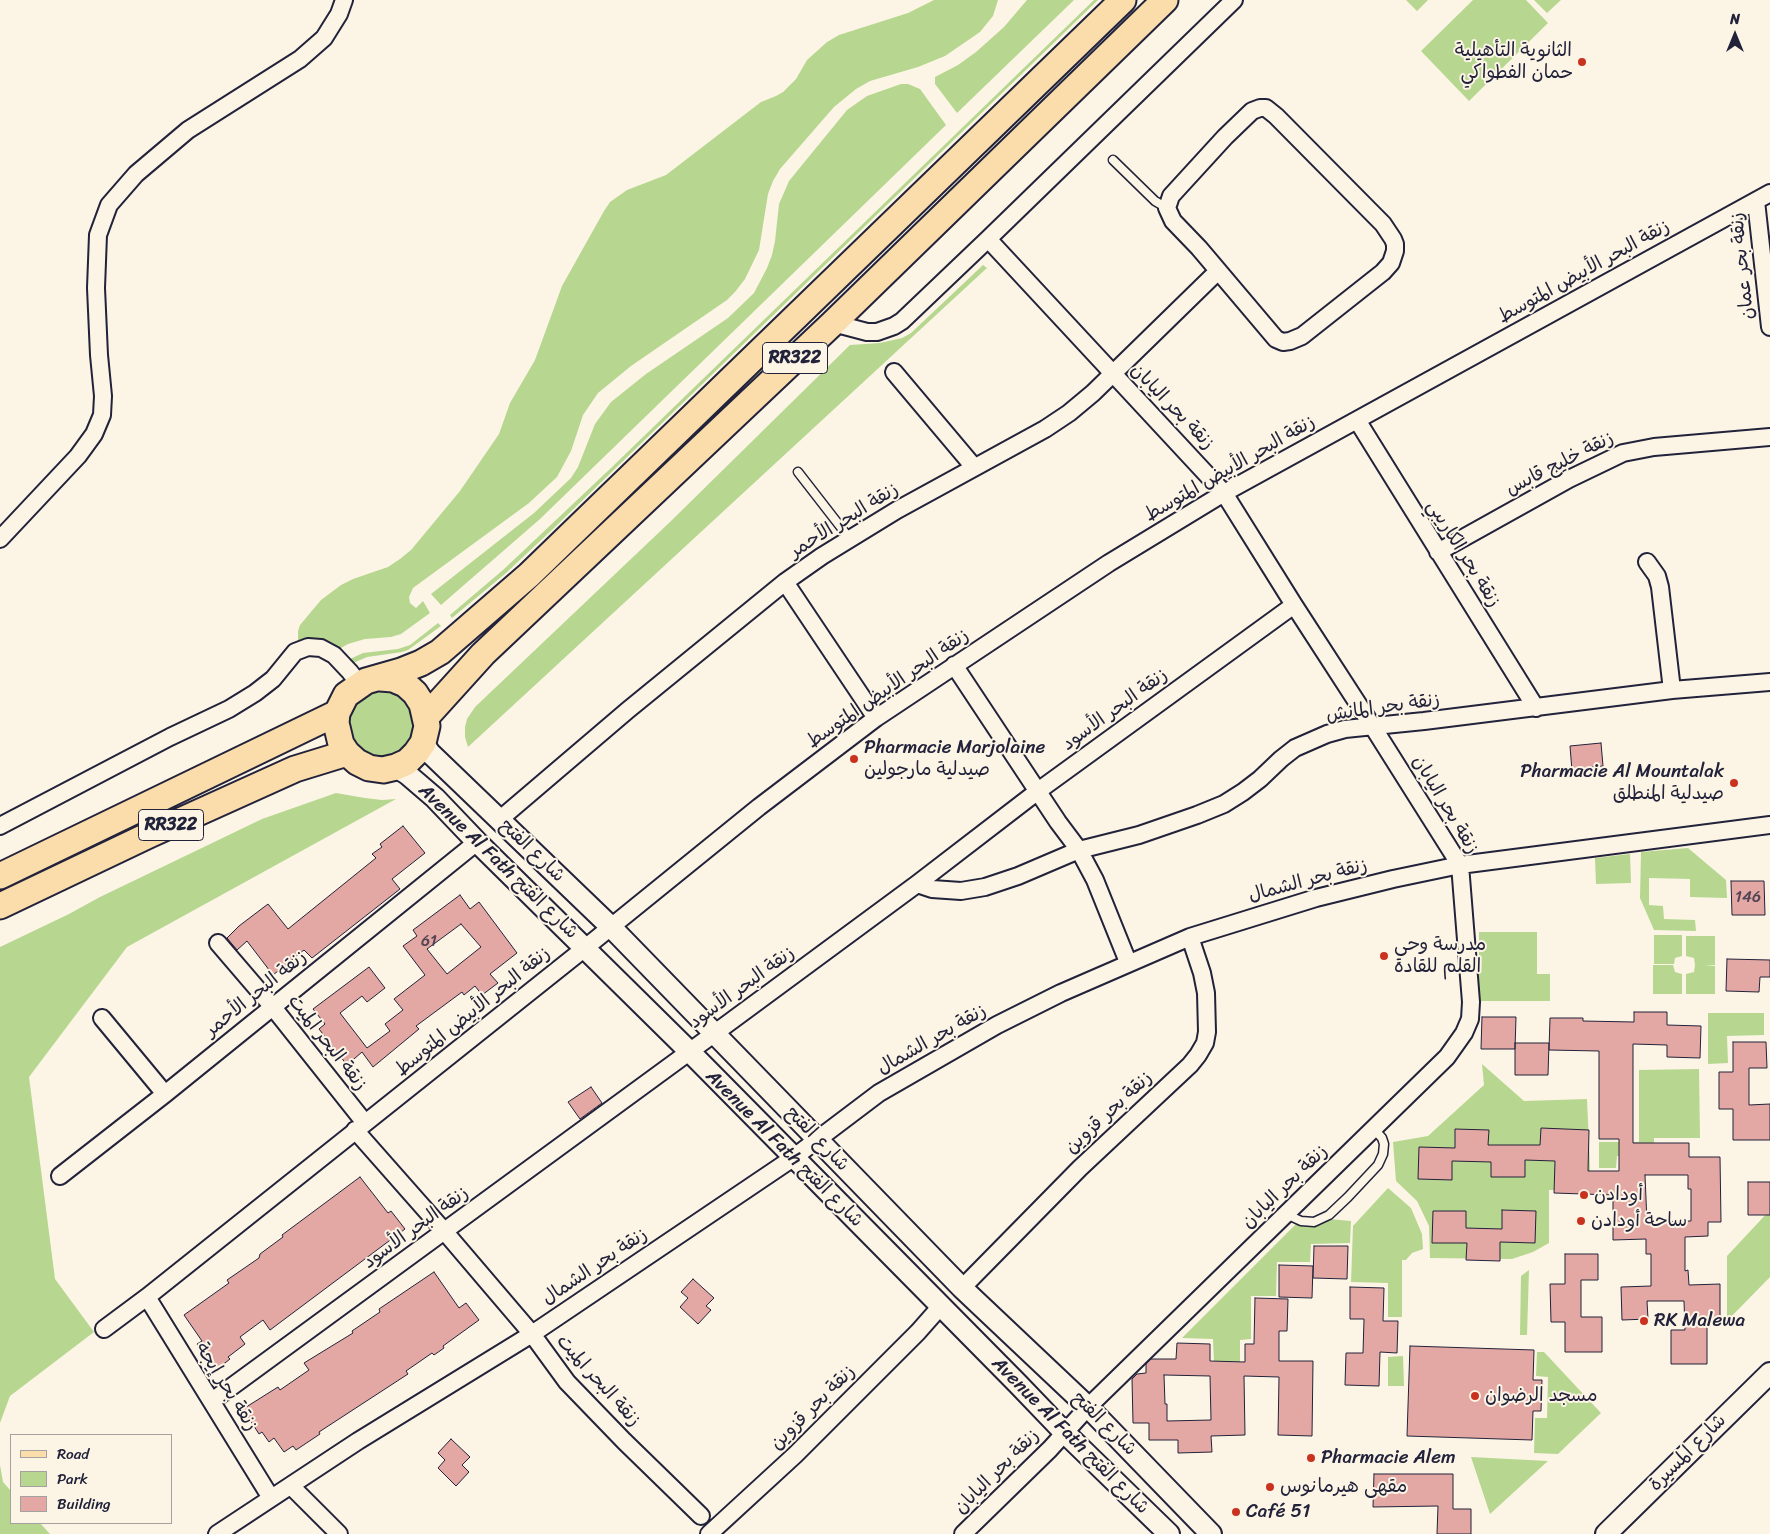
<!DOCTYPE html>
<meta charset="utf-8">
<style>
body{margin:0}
#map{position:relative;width:1770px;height:1534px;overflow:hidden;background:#fcf5e5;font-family:Sriracha,sans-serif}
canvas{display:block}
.legend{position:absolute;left:10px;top:1434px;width:162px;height:90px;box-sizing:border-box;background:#fcf5e5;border:1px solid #a5a1a1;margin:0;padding:6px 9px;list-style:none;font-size:15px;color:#22223b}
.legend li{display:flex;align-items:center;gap:10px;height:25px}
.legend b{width:25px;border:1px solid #a5a1a1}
.north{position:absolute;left:1710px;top:10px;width:50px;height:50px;-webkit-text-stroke:4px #fcf5e5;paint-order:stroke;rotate:0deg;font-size:14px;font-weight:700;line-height:20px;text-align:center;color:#22223b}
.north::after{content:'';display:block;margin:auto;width:18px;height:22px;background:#22223b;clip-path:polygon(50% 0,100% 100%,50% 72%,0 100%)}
</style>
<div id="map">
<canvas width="1770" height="1534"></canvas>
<ul class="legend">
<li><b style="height:6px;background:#faddab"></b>Road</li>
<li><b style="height:14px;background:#b7d790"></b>Park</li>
<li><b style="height:14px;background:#e3a8a4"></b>Building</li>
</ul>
<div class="north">N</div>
</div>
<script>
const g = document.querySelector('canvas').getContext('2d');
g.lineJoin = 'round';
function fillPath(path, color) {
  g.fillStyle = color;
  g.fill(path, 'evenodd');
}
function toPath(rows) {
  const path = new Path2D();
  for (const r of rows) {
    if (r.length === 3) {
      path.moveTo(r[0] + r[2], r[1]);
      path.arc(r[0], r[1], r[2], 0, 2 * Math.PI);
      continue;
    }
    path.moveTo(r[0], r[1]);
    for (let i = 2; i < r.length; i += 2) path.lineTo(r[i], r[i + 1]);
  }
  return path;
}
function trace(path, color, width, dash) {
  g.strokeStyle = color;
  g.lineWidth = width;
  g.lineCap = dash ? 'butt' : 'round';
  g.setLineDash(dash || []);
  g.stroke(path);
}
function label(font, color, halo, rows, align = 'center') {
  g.font = font + ' Sriracha,"Playpen Sans Arabic",sans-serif';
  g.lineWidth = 4;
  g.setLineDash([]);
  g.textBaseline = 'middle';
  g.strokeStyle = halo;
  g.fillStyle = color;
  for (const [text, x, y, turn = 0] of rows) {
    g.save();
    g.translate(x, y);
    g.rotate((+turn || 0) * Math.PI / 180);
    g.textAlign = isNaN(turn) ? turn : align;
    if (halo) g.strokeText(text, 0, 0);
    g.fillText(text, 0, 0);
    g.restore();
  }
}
fillPath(toPath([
 [934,0,998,0,993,16,980,32,945,56,918,67,870,81,856,89,834,107,780,169,773,181,768,194,759,250,745,279,735,292,727,300,631,366,598,393,583,415,571,451,557,477,529,503,413,588,409,597,410,603,416,608,423,601,430,613,401,634,391,637,365,639,348,644,339,649,332,643,315,638,306,640,298,644,298,631,300,625,321,600,341,585,353,579,388,567,400,559,411,550,460,491,499,434,510,403,535,360,562,286,604,211,610,202,627,190,666,175,761,102,776,96,783,92,796,79,807,60,827,42,839,35,908,13],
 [1027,0,1074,0,957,113,935,84,935,77,958,65,976,52,1004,27],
 [1094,0,1098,0,554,528,506,573,452,618,450,615,503,570,611,468],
 [1406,0,1428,0,1417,11],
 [1473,0,1526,0,1548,23,1469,101,1421,51],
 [1534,0,1561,0,1547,13],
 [901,84,908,84,920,89,946,125,540,519,441,605,431,594,534,513,571,478,578,467,595,424,611,402,646,374,728,318,754,293,767,268,772,255,775,241,779,204,789,181,847,110,867,96],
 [983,265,987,268,468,747,465,737,465,727,467,719,475,707,671,521,850,345,880,343,902,338,911,333],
 [438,623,441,626,408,650,402,652,367,657,351,664,348,660,363,653,398,649,410,645],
 [381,724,33],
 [336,793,365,798,382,800,396,799,127,947,29,1077,55,1279,94,1332,10,1396,0,1423,0,947,69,914,100,897,262,819],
 [1688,848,1726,880,1727,898,1690,897,1690,879,1649,878,1649,905,1663,906,1664,919,1695,920,1696,931,1654,930,1640,898,1641,852],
 [1630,854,1631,883,1596,884,1595,858],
 [1479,932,1537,932,1537,974,1550,974,1550,1001,1479,1001],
 [1654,935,1682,935,1682,956,1675,958,1674,964,1654,964],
 [1686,936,1715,936,1715,965,1705,965,1715,966,1715,994,1686,994,1686,974,1694,972,1695,965,1694,958,1686,956],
 [1653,965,1673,965,1675,972,1682,974,1682,994,1653,994],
 [1708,1013,1764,1013,1764,1035,1727,1036,1728,1063,1708,1064],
 [1482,1064,1524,1101,1587,1099,1591,1190,1549,1190,1549,1243,1533,1252,1512,1259,1430,1258,1429,1226,1417,1201,1396,1181,1393,1142,1428,1136,1484,1085],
 [1699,1069,1700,1138,1654,1138,1654,1156,1617,1156,1616,1168,1599,1168,1599,1142,1639,1142,1639,1070],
 [1388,1188,1411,1208,1422,1234,1423,1249,1412,1253,1406,1260,1402,1260,1402,1317,1388,1317,1388,1283,1351,1282,1353,1226],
 [1770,1210,1770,1277,1727,1321,1727,1256],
 [1329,1219,1351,1221,1350,1243,1311,1244,1310,1262,1277,1262,1276,1296,1251,1296,1251,1339,1240,1340,1240,1362,1214,1362,1213,1339,1182,1338,1296,1224,1310,1226],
 [1529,1270,1527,1335,1520,1335,1521,1276],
 [1537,1352,1544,1352,1601,1413,1558,1454,1534,1453,1535,1418,1547,1418,1548,1377,1536,1376],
 [1403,1356,1404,1386,1388,1386,1388,1357],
 [1471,1457,1548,1461,1490,1514],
 [0,1465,3,1482,11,1491,11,1523,40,1523,50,1534,0,1534]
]), '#b7d790');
const building = toPath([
 [1601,743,1603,766,1590,767,1590,770,1572,771,1570,746,1601,743],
 [403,826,425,853,392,879,400,889,312,958,304,950,273,975,247,941,237,950,227,938,239,926,268,904,288,929,376,858,372,854,382,847,380,844,403,826],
 [1731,881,1764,881,1765,915,1732,915,1731,881],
 [460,895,470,909,479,902,517,953,490,974,498,983,482,995,475,986,464,995,462,992,416,1026,419,1029,373,1067,362,1052,347,1065,319,1029,325,1024,313,1009,369,967,385,988,367,1002,362,996,340,1013,367,1048,390,1031,385,1024,403,1010,394,999,425,975,403,946,417,936,413,930,460,895],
 [461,924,481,947,447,974,427,949,461,924],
 [1727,959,1770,960,1770,977,1760,977,1759,992,1726,991,1727,959],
 [1634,1012,1667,1012,1667,1025,1701,1026,1700,1058,1667,1057,1667,1045,1633,1044,1633,1143,1689,1143,1689,1157,1720,1157,1721,1222,1708,1222,1708,1236,1685,1237,1685,1271,1688,1270,1689,1285,1720,1284,1720,1321,1707,1321,1707,1364,1671,1364,1671,1330,1685,1330,1684,1301,1647,1301,1648,1319,1622,1320,1621,1287,1651,1286,1651,1254,1646,1254,1646,1239,1613,1240,1613,1195,1554,1193,1555,1161,1525,1160,1525,1177,1491,1177,1491,1162,1452,1161,1452,1180,1418,1179,1419,1147,1455,1148,1455,1129,1489,1130,1488,1145,1540,1145,1541,1128,1589,1130,1588,1171,1619,1171,1619,1139,1599,1139,1599,1051,1549,1050,1550,1018,1583,1018,1583,1021,1634,1022,1634,1012],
 [1645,1175,1688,1175,1688,1189,1691,1189,1691,1221,1647,1222,1645,1175],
 [1482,1017,1516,1017,1515,1049,1481,1049,1482,1017],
 [1733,1042,1766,1042,1767,1068,1749,1068,1749,1105,1770,1104,1770,1140,1733,1140,1733,1109,1719,1109,1719,1072,1733,1072,1733,1042],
 [1515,1043,1549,1043,1548,1075,1515,1075,1515,1043],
 [591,1087,602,1103,580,1119,568,1102,591,1087],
 [360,1177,388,1213,391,1211,405,1229,270,1330,263,1320,240,1337,245,1344,228,1357,230,1359,216,1370,197,1344,202,1341,184,1315,229,1283,227,1280,259,1258,260,1254,283,1237,282,1235,360,1177],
 [1748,1182,1770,1182,1770,1215,1748,1215,1748,1182],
 [1502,1210,1536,1211,1535,1243,1500,1242,1500,1261,1466,1260,1467,1243,1432,1243,1433,1211,1466,1211,1466,1228,1502,1229,1502,1210],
 [1314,1246,1348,1246,1347,1279,1313,1278,1314,1246],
 [1565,1254,1598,1254,1598,1280,1581,1280,1581,1317,1602,1317,1602,1352,1565,1352,1565,1322,1551,1322,1550,1284,1565,1284,1565,1254],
 [1279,1265,1313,1266,1312,1298,1279,1297,1279,1265],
 [434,1272,459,1308,466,1303,479,1320,443,1346,444,1348,434,1355,432,1353,406,1371,408,1374,319,1432,320,1434,296,1450,293,1446,284,1452,274,1438,269,1442,262,1432,259,1434,243,1409,278,1387,280,1390,309,1370,304,1363,353,1333,352,1331,380,1312,379,1309,434,1272],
 [693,1279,714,1298,706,1306,711,1310,698,1324,680,1307,688,1298,681,1292,693,1279],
 [1350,1287,1384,1288,1383,1321,1398,1321,1397,1353,1380,1352,1379,1386,1345,1385,1346,1353,1363,1353,1364,1319,1350,1319,1350,1287],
 [1255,1298,1288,1299,1287,1331,1279,1331,1279,1361,1313,1361,1312,1436,1278,1435,1279,1377,1244,1376,1245,1435,1211,1436,1212,1452,1178,1453,1178,1440,1149,1440,1149,1423,1133,1423,1132,1379,1137,1374,1146,1373,1146,1364,1151,1359,1176,1359,1177,1343,1210,1344,1210,1361,1245,1362,1245,1344,1254,1344,1255,1298],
 [1164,1375,1210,1376,1211,1420,1167,1421,1167,1404,1165,1404,1164,1375],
 [1410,1346,1534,1350,1533,1380,1542,1380,1541,1411,1533,1411,1532,1440,1407,1436,1410,1346],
 [451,1439,470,1457,462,1465,469,1472,456,1486,438,1468,445,1460,438,1453,451,1439],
 [1374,1474,1453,1474,1453,1509,1471,1509,1471,1534,1437,1534,1438,1506,1373,1507,1374,1474]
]);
fillPath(building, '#e3a8a4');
trace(building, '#22223b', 1);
const service = toPath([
 [1113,160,1155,201,1167,208],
 [798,472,850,539],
 [1286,1214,1301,1221,1314,1222,1329,1215,1348,1197,1378,1165,1383,1154,1384,1144,1382,1138,1374,1129]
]);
const minor = toPath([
 [1260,108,1266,108,1276,116,1383,224,1393,239,1395,244,1395,251,1391,263,1383,272,1302,336,1290,341,1283,342,1276,339,1199,248,1173,221,1167,208,1171,196,1225,137,1252,111,1260,108],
 [1756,201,1770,327],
 [833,323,867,332,877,332,894,326,902,321,988,239,1234,0],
 [894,372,974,467],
 [1357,420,1536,708],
 [0,539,78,456,94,434,102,415,103,396,99,355,96,288,98,235,109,205,136,174,188,130,300,59,324,38,339,14,344,0],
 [1438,552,1569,479,1623,453,1654,447,1770,437],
 [1647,562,1657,576,1660,587,1672,690],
 [785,582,876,718],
 [954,665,1058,822,1079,850,1095,880,1128,962],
 [499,820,628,710,785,582,822,556,897,510,1045,429,1069,413,1093,393,1218,271],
 [0,826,170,737,229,709,255,693,273,679,295,652,308,647,321,648,334,655,350,672,360,685],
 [917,884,932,889,961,891,985,887,1018,876,1079,850,1139,835,1197,815,1224,804,1243,792,1260,779,1281,759,1295,748,1327,734,1345,729,1424,721,1672,690,1770,682],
 [218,943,272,1006,365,1123],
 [102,1018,165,1094],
 [355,1130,445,1232,532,1334,567,1382,624,1441,701,1516],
 [60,1176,165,1094,477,842],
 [962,1288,1080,1168,1190,1065,1198,1055,1205,1043,1207,1032,1206,993,1202,973,1190,937],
 [147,1297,271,1498],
 [104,1329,147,1297,585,948,759,807,876,718,1109,563,1224,493,1770,193],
 [212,1401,715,1033,917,884,1038,791,1294,605],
 [291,1486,339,1534],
 [217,1534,358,1441,532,1334,793,1158,879,1093,997,1025,1061,993,1190,937,1316,898,1393,879,1460,865,1770,825],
 [709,1534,795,1455,918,1332,940,1307],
 [963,1534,1050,1449,1088,1407,1447,1057,1464,1033,1470,1019,1471,1002,1460,865,1373,727,1294,605,1224,493,988,239]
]);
const tertiary = toPath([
 [423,743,430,753,610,926,962,1288,1088,1407,1211,1534],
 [396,767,407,774,435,798,477,842,689,1051,1018,1384,1065,1433,1169,1534],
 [1606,1534,1770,1373]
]);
const primary = toPath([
 [380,678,393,679,405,684,415,693,422,704,427,726,423,743,416,753,407,762,396,767,383,770,369,768,357,762,347,753,341,744,336,723,337,713,346,695,366,681,401,671,421,663,440,652,529,575,1123,0],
 [426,717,483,654,833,323,1165,0],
 [0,876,337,713],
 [0,906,149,835,295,769,347,753]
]);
trace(service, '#22223b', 11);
trace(minor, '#22223b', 20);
trace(tertiary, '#22223b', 24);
trace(primary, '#22223b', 29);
trace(service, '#fcf5e5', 8);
trace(minor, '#fcf5e5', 16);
trace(tertiary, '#fcf5e5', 20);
trace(primary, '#faddab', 25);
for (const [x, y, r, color] of [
 [1582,62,5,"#c8321e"],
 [854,759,5,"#c8321e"],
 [1734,783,5,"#c8321e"],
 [1384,956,5,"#c8321e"],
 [1584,1195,5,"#c8321e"],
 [1581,1221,5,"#c8321e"],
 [1644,1321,5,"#c8321e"],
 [1475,1396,5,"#c8321e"],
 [1311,1458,5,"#c8321e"],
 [1270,1487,5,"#c8321e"],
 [1236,1512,5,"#c8321e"]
]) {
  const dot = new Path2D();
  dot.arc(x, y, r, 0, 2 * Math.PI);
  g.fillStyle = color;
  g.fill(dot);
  trace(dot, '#fcf5e5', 2);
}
label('16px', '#524455', null, [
 ["146",1748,898],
 ["61",429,942]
]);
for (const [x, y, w] of [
 [795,358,65],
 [171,825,65]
]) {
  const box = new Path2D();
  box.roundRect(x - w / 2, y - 15.5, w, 31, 4);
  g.fillStyle = '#fcf5e5';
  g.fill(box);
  trace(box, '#22223b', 1);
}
label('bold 18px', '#22223b', null, [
 ["RR322",795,358],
 ["RR322",171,825]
]);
label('19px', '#22223b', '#fcf5e5', [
 ["الثانوية التأهيلية",1572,51,"right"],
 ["حمان الفطواكي",1572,73,"right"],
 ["Pharmacie Marjolaine",864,748],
 ["صيدلية مارجولين",864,770],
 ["Pharmacie Al Mountalak",1724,772,"right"],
 ["صيدلية المنطلق",1724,794,"right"],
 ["مدرسة وحي",1394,945],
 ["القلم للقادة",1394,967],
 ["أودادن",1594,1195],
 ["ساحة أودادن",1591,1221],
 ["RK Malewa",1654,1321],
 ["مسجد الرضوان",1485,1396],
 ["Pharmacie Alem",1321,1458],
 ["مقهى هيرمانوس",1280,1487],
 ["Café 51",1246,1512]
], 'left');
label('19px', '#22223b', '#fcf5e5', [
 ["زنقة بحر عمان",1743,266,-96],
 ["زنقة البحر الأبيض المتوسط",1584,272,-29],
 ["زنقة بحر اليابان",1172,407,46],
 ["زنقة خليج قابس",1560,464,-27],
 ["زنقة البحر الأبيض المتوسط",1230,469,-30],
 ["زنقة البحر الأحمر",844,521,-32],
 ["زنقة بحر الكاريبي",1463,554,58],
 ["زنقة البحر الأبيض المتوسط",888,689,-35],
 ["زنقة بحر المانش",1383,708,-8],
 ["زنقة البحر الأسود",1115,710,-36],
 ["زنقة بحر اليابان",1445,805,59],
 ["شارع الفتح",532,851,44],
 ["Avenue Al Fath شارع الفتح",498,862,44],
 ["زنقة بحر الشمال",1308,881,-15],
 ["زنقة البحر الأسود",742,988,-36],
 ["زنقة البحر الأحمر",256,994,-39],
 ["زنقة البحر الأبيض المتوسط",473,1012,-39],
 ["زنقة بحر الشمال",932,1040,-30],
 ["زنقة البحر الميت",327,1043,52],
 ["زنقة بحر قزوين",1109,1113,-43],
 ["شارع الفتح",817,1139,46],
 ["Avenue Al Fath شارع الفتح",784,1149,45],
 ["زنقة بحر اليابان",1285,1187,-44],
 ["زنقة البحر الأسود",416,1228,-36],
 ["زنقة بحر الشمال",595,1267,-34],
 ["زنقة البحر الميت",598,1381,48],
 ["زنقة بحر إيجة",226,1387,58],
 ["زنقة بحر قزوين",813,1408,-45],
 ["شارع الفتح",1104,1424,45],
 ["Avenue Al Fath شارع الفتح",1070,1436,45],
 ["شارع المسيرة",1688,1453,-45],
 ["زنقة بحر اليابان",997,1472,-45]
]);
</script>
